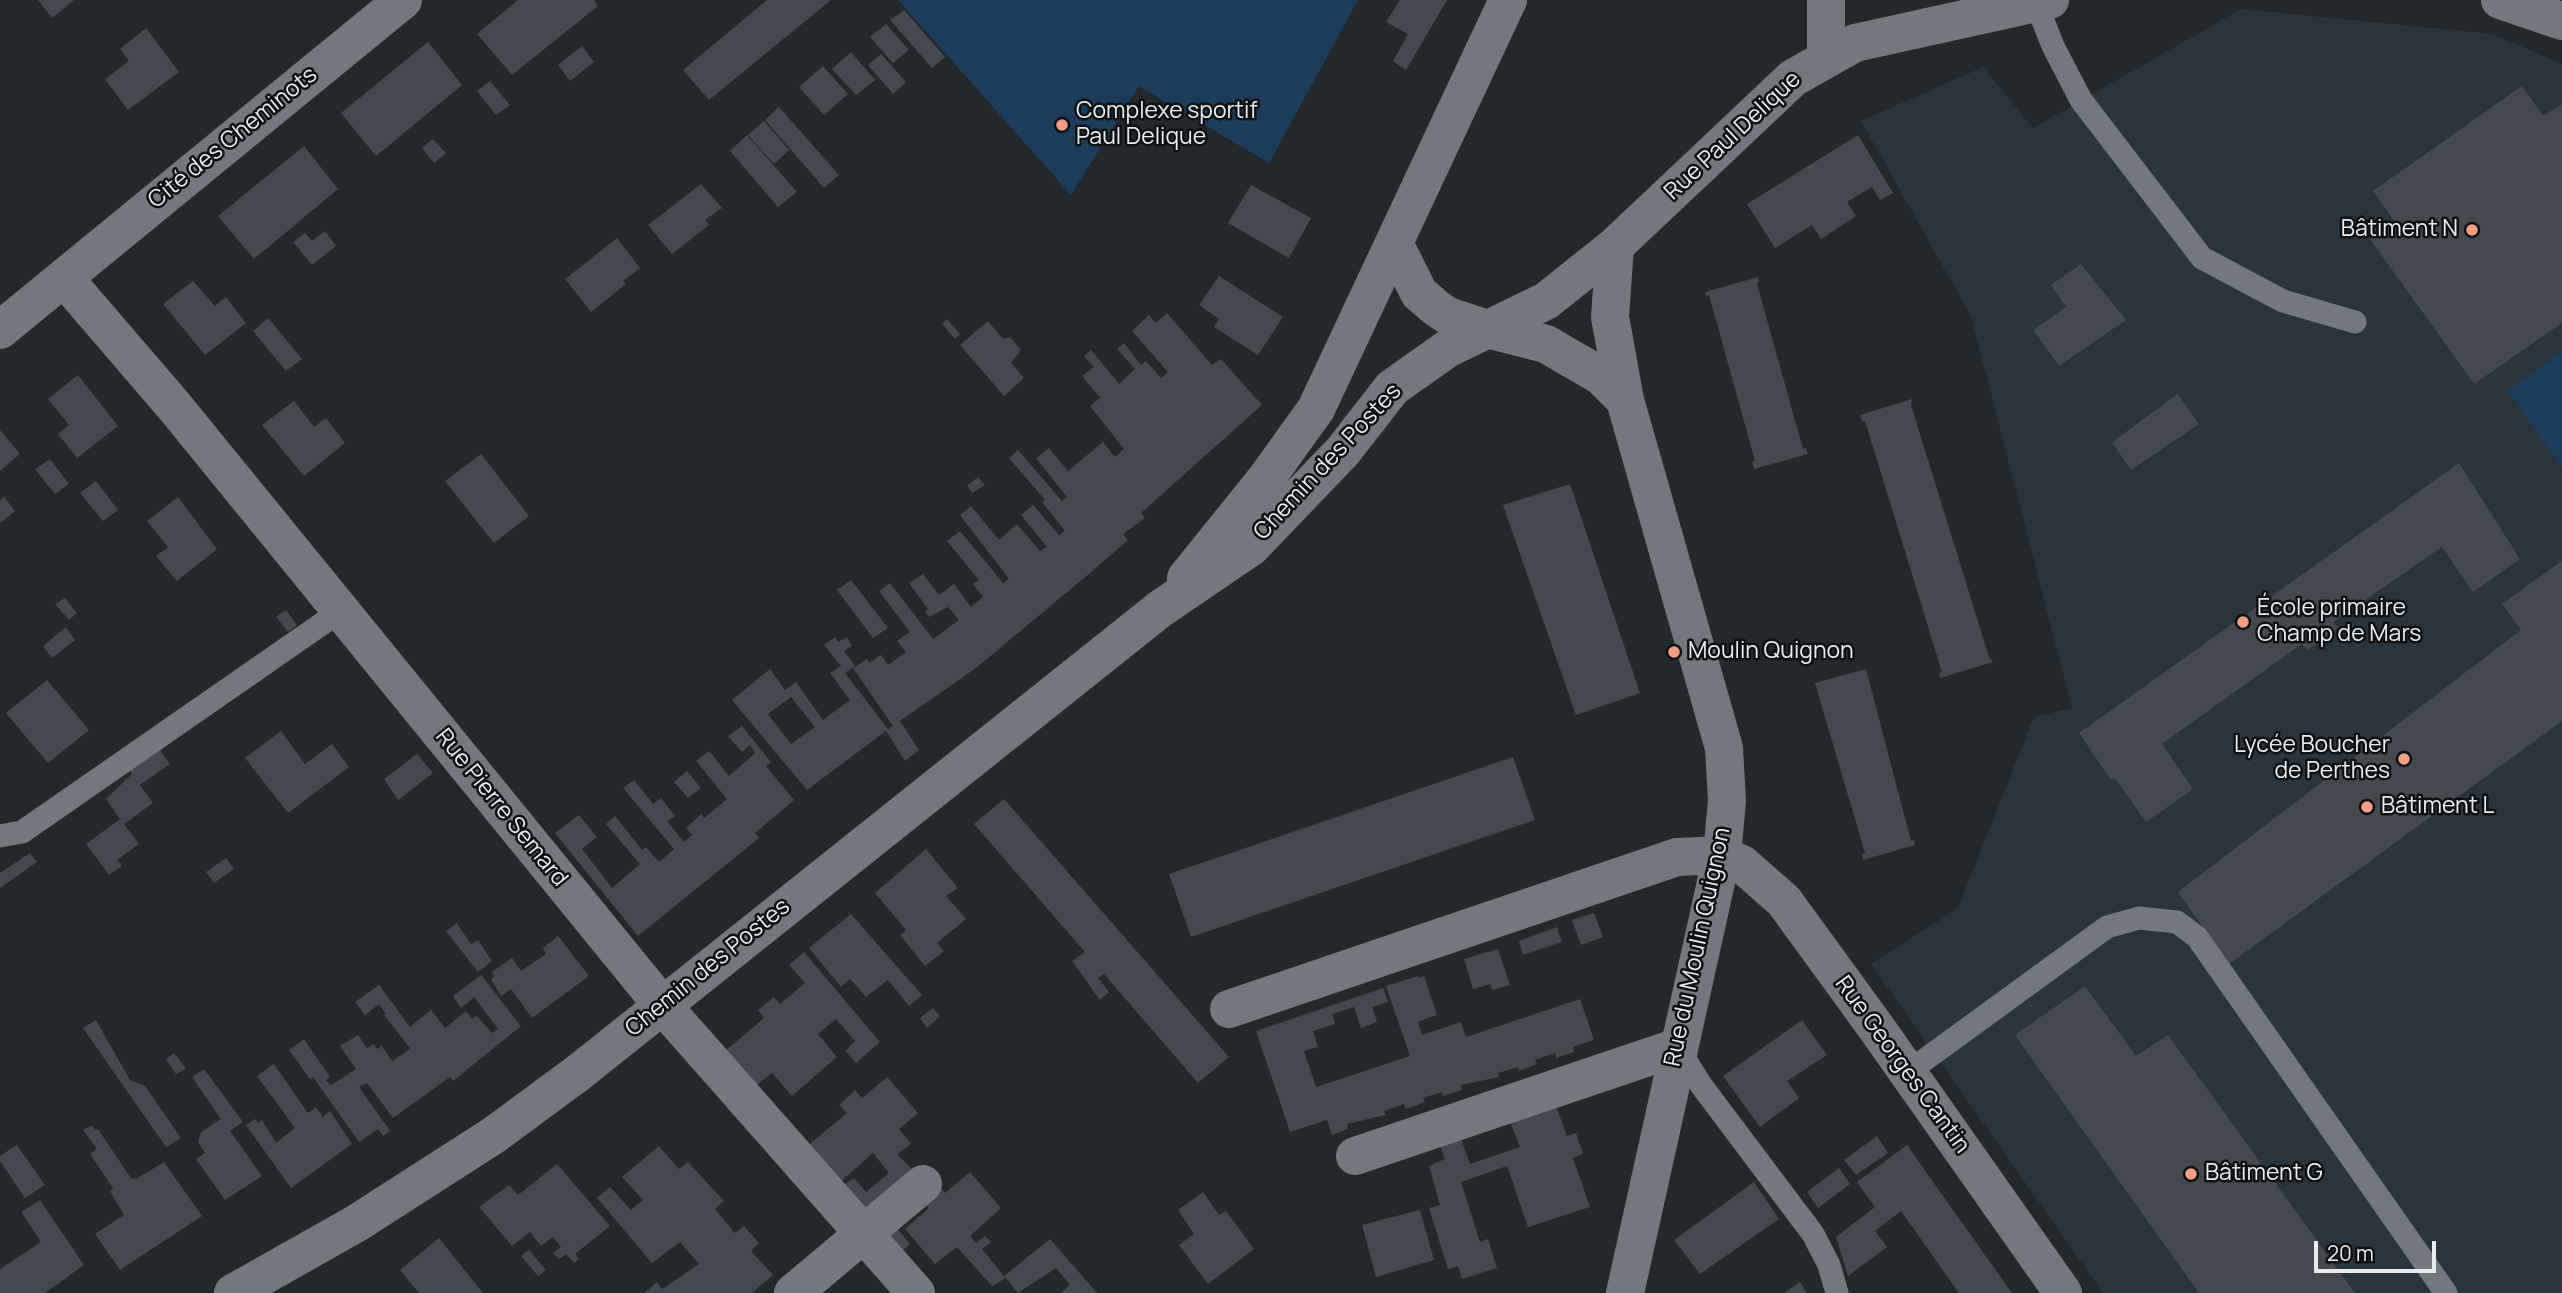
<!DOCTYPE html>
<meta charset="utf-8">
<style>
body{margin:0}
#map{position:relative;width:2562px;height:1293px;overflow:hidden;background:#23282d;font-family:Manrope,sans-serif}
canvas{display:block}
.scale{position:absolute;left:2314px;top:1241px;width:122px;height:32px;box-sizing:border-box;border:4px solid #e7ebee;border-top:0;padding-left:9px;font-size:21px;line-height:24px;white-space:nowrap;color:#e7ebee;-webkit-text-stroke:5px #0e1113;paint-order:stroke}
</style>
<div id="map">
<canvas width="2562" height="1293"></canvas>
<div class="scale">20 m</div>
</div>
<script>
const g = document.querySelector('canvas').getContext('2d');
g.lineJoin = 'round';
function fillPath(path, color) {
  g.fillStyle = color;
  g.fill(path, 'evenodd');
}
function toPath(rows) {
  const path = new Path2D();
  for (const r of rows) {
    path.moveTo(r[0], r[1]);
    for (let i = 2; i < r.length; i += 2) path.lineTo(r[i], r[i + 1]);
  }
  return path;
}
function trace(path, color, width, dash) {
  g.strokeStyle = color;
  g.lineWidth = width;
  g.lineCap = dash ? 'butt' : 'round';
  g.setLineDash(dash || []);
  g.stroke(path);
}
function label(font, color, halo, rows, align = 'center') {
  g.font = font + ' Manrope,sans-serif';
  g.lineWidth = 5;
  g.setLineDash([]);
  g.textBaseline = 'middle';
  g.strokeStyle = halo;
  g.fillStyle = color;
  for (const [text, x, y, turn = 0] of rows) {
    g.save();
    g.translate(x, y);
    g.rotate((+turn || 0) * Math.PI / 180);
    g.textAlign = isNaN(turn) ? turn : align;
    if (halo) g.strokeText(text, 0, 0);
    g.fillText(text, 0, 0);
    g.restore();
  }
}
fillPath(toPath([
 [2241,9,2493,34,2562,64,2562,1293,2103,1293,1871,964,1958,908,2034,717,2072,708,1971,316,1861,121,1983,67,2033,128]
]), '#2a343d');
fillPath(toPath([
 [898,0,1358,0,1269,163,1139,86,1071,195],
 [2562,351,2562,468,2508,391]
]), '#1c3c59');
fillPath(toPath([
 [38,0,74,0,52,18],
 [518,0,594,0,598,6,512,75,477,34],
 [767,0,831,0,709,100,683,70],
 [1400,0,1447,0,1406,70,1393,61,1408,34,1386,22],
 [904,10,945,57,932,68,890,20],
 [886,24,909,50,893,63,870,37],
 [146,28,179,72,128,110,105,79,129,61,120,49],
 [428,42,462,85,376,156,341,113],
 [582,46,594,62,570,81,558,65],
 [851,52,875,80,856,95,832,69],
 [881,54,906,82,893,94,868,65],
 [823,66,848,94,824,115,799,87],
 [490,81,510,105,496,115,477,91],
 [2522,86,2543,116,2562,104,2562,323,2474,384,2370,239,2395,222,2373,191],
 [779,107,839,175,824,188,765,120],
 [764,121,789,150,774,164,748,135],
 [747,135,797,192,778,207,730,151],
 [1858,135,1893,193,1880,200,1872,187,1847,202,1856,216,1821,239,1812,225,1775,248,1747,204],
 [433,139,446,153,434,163,422,148],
 [304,146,338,189,254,259,218,216],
 [701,184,722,208,705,220,709,225,672,254,648,225],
 [1251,185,1311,218,1289,258,1228,223],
 [325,231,336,246,312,265,293,242,305,233,312,241],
 [617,238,640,268,623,281,626,284,591,312,565,279],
 [2081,264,2126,320,2059,366,2033,330,2066,307,2051,285],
 [1219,276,1283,317,1258,355,1214,327,1219,319,1199,305],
 [1758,277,1759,282,1757,284,1803,449,1806,448,1808,454,1754,469,1752,461,1755,461,1709,295,1706,297,1705,292],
 [193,281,215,306,226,297,246,323,205,355,163,304],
 [1167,313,1212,365,1221,359,1262,405,1141,513,1145,518,1123,534,1128,540,1090,573,976,668,900,721,919,750,905,761,886,731,807,790,732,700,770,669,785,690,796,682,823,720,850,700,830,673,841,666,824,645,835,637,838,642,847,637,852,646,844,651,855,666,845,673,888,729,893,726,853,668,867,659,869,663,881,655,888,665,906,652,897,641,910,632,879,591,890,583,933,639,959,620,948,607,929,617,925,611,928,609,909,583,923,574,939,595,954,584,971,607,983,597,973,584,979,580,947,541,960,531,1003,583,1009,579,960,515,971,506,999,540,1017,524,1040,551,1047,547,1021,515,1033,505,1059,535,1065,531,1042,502,1045,500,1009,458,1018,450,1062,501,1067,497,1036,458,1049,448,1068,471,1103,442,1115,457,1124,449,1090,406,1100,398,1082,376,1094,367,1084,356,1091,350,1119,384,1135,369,1117,349,1124,343,1141,365,1146,361,1161,378,1168,372,1132,331,1149,315,1156,323],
 [791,697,815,727,791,744,768,714],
 [268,318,302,359,286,371,253,331],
 [947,319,960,334,955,339,942,324],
 [988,321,1003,339,1010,337,1021,350,1011,363,1024,378,1004,396,960,345],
 [78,375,118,426,77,458,58,434,69,425,48,399],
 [2178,394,2199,424,2131,470,2112,442],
 [1912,399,1911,405,1989,657,1993,662,1940,678,1939,673,1942,672,1865,421,1862,421,1860,415],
 [294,401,314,427,326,418,345,443,304,476,262,425],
 [0,430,20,454,0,471],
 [481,454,529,516,494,543,445,481],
 [50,459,69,484,55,494,35,469],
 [2459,463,2520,559,2473,592,2442,547,2333,622,2338,628,2307,650,2302,644,2162,744,2193,789,2146,822,2115,778,2111,780,2079,733],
 [978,477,985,485,972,493,967,486],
 [96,481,118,510,103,521,80,493],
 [1570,484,1640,693,1576,715,1503,505],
 [4,497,15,511,0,523,0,500],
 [178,497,217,549,177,581,156,556,168,547,147,521],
 [2562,561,2562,721,2229,964,2178,892,2521,630,2502,604],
 [851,580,888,628,873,638,837,590],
 [65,598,77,613,69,620,55,604],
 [286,610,297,625,288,632,276,617],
 [66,627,75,640,52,658,43,646],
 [1866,669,1911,841,1914,840,1915,845,1863,860,1862,854,1865,853,1815,683],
 [47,680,89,730,48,763,6,713],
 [742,726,771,762,766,766,794,800,755,833,759,838,638,936,555,833,579,815,597,837,582,849,612,888,640,864,606,824,615,816,642,850,646,847,659,862,674,849,623,788,634,780,653,804,661,798,675,816,667,821,684,842,692,835,686,828,701,814,704,818,727,799,696,761,709,751,729,776,755,753,750,745,742,752,728,736],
 [281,731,305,764,332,744,349,767,288,813,245,758],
 [160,750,170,764,140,785,153,803,124,824,139,844,117,860,122,866,109,875,86,844,120,819,106,799,132,774,129,770],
 [417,754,433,773,398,800,384,779],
 [1513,757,1535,820,1191,937,1169,874],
 [687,771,701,788,688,798,674,782],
 [1004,799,1229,1057,1198,1083,1104,974,1098,978,1109,992,1100,1000,1072,961,1085,952,974,824],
 [926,849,958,888,946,896,966,919,937,943,944,951,925,966,900,935,906,930,875,893],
 [30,853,37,862,0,888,0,873],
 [226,858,234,869,214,883,206,872],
 [1594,913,1603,937,1581,945,1572,920],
 [851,914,922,995,909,1006,888,980,866,997,850,979,841,987,809,948],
 [457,923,471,944,478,940,492,961,478,972,446,931],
 [1557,927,1562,942,1523,955,1519,941],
 [558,936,589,976,532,1018,511,989,501,996,491,979,494,977,492,972,512,958,521,971,546,954,543,948],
 [1498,949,1510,985,1492,990,1490,984,1473,989,1464,959],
 [804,952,880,1042,856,1063,845,1051,855,1041,836,1019,818,1034,837,1057,792,1096,772,1073,754,1087,724,1052,764,1018,758,1010,765,1004,774,997,780,1004,805,983,789,965],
 [481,975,521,1026,453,1081,450,1077,393,1118,367,1083,359,1087,390,1131,383,1136,378,1129,359,1142,313,1077,310,1079,289,1050,304,1039,330,1077,326,1080,331,1085,356,1069,340,1046,358,1035,367,1048,374,1044,377,1049,382,1046,392,1061,407,1051,410,1048,384,1015,386,1014,379,1004,365,1015,355,1002,379,985,410,1027,431,1010,445,1028,466,1011,472,1019,477,1016,492,1033,498,1029,474,997,461,1008,453,996],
 [1418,976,1419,978,1424,976,1437,1015,1418,1022,1422,1035,1461,1022,1466,1037,1580,999,1594,1040,1573,1047,1574,1052,1556,1058,1555,1053,1535,1060,1537,1064,1519,1071,1518,1067,1498,1073,1499,1077,1461,1085,1462,1090,1443,1096,1442,1092,1423,1098,1425,1102,1406,1109,1404,1104,1384,1111,1386,1115,1347,1124,1348,1129,1332,1135,1327,1120,1290,1132,1256,1031,1383,988,1388,1002,1372,1007,1377,1022,1361,1028,1354,1007,1332,1014,1335,1024,1313,1031,1318,1047,1304,1051,1316,1087,1353,1075,1410,1056,1386,986],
 [2085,986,2136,1056,2168,1035,2355,1293,2199,1293,2015,1035],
 [933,1008,940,1016,927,1028,920,1018],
 [96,1020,130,1080,145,1086,181,1138,166,1147,83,1028],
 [1802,1020,1827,1055,1787,1081,1799,1098,1760,1127,1723,1076],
 [174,1053,186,1069,176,1074,166,1059],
 [274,1064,308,1113,316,1107,323,1117,330,1111,352,1144,291,1188,246,1125,255,1119,258,1123,262,1120,276,1143,295,1128,257,1076],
 [204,1069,243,1122,230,1131,262,1176,225,1200,196,1159,205,1153,198,1142,201,1132,221,1119,192,1077],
 [887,1077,918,1113,899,1129,911,1144,897,1154,915,1172,865,1215,841,1187,854,1178,866,1192,889,1173,873,1153,838,1184,806,1147,847,1113,839,1105,848,1097,855,1090,862,1098],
 [1556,1106,1567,1136,1576,1133,1583,1154,1573,1158,1590,1207,1528,1227,1507,1166,1461,1182,1480,1242,1488,1239,1497,1268,1462,1279,1458,1266,1448,1269,1429,1208,1440,1205,1429,1166,1445,1159,1440,1145,1461,1139,1470,1164,1520,1147,1510,1122],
 [92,1125,95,1130,98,1129,131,1178,136,1179,164,1162,202,1216,120,1270,95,1234,124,1215,110,1191,113,1188,90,1154,97,1149,83,1130],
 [1877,1136,1888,1153,1856,1175,1844,1160],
 [17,1145,45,1185,25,1198,0,1161,0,1156],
 [1907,1145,1936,1186,2012,1293,1959,1293,1901,1211,1875,1231,1887,1247,1848,1276,1836,1237,1875,1207,1857,1182],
 [659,1146,679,1169,688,1162,724,1201,715,1209,735,1233,744,1226,759,1243,751,1251,773,1275,752,1293,644,1293,657,1282,662,1289,699,1264,680,1242,652,1263,597,1198,610,1187,631,1210,643,1200,622,1177],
 [557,1164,610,1226,575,1254,579,1259,574,1263,566,1254,559,1259,553,1253,561,1247,553,1237,541,1246,530,1232,512,1246,479,1207,509,1185,518,1195],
 [1839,1168,1850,1184,1818,1208,1807,1192],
 [970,1172,1001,1208,970,1236,976,1243,985,1236,991,1242,982,1249,1004,1276,1050,1239,1097,1293,1061,1293,1070,1285,1056,1268,1018,1293,1006,1278,992,1286,957,1247,935,1264,905,1229,929,1208,921,1198,939,1185,945,1193],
 [1754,1182,1779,1219,1700,1274,1674,1240],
 [1203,1192,1219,1215,1226,1211,1254,1249,1208,1284,1179,1245,1194,1234,1178,1210],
 [40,1200,84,1265,45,1293,0,1293,0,1269,41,1242,21,1212],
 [1420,1210,1434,1260,1376,1277,1362,1225],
 [892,1222,910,1244,899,1254,880,1233],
 [439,1238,458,1262,483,1293,419,1293,400,1270],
 [529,1250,546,1270,538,1276,521,1256],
 [1800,1282,1807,1293,1784,1293]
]), '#43494f');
trace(toPath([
 [2026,1,2036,3,2053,46,2081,100,2202,258,2283,301,2355,322],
 [0,836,22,832,339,612],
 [1678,1048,1701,1085,1813,1234,1829,1265,1837,1293],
 [1908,1072,2107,927,2139,918,2177,922,2197,937,2446,1293]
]), '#72787e', 23);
trace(toPath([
 [1826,0,1826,56],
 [2500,0,2562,21],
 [1394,243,1419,293,1435,307,1448,316,1491,330,1546,344,1601,376,1625,400],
 [1615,246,1610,317,1625,400,1724,748,1727,801,1722,855,1625,1293],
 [64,278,174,406,662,1005,916,1293],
 [0,330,403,0],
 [1186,578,1265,480,1316,409,1508,0],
 [1229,1009,1677,857,1722,855,1742,864,1784,901,1875,1026,2063,1293],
 [1355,1156,1678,1047],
 [233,1293,357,1223,494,1135,578,1073,1160,609,1251,547,1343,451,1392,388,1447,349,1546,301,1615,246,1793,78,1855,43,2050,0],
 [793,1293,923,1184]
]), '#72787e', 38);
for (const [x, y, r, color] of [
 [1062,125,7,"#f39f86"],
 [2472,230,7,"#f39f86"],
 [2243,622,7,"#f39f86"],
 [1674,652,7,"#f39f86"],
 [2404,759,7,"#f39f86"],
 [2367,807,7,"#f39f86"],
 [2191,1174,7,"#f39f86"]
]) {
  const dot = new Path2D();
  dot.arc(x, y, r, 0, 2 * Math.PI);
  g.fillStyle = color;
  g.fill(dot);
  trace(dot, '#0e1113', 2.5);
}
label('23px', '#e7ebee', '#0e1113', [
 ["Complexe sportif",1076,112],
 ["Paul Delique",1076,138],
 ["Bâtiment N",2458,230,"right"],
 ["École primaire",2257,609],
 ["Champ de Mars",2257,635],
 ["Moulin Quignon",1688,652],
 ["Lycée Boucher",2390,746,"right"],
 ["de Perthes",2390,772,"right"],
 ["Bâtiment L",2381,807],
 ["Bâtiment G",2205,1174]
], 'left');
label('23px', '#e7ebee', '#0e1113', [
 ["Rue Paul Delique",1733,136,-43],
 ["Cité des Cheminots",233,138,-39],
 ["Chemin des Postes",1328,462,-47],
 ["Rue Pierre Semard",501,808,51],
 ["Rue du Moulin Quignon",1698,947,-78],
 ["Chemin des Postes",708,968,-39],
 ["Rue Georges Cantin",1902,1065,54]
]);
</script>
